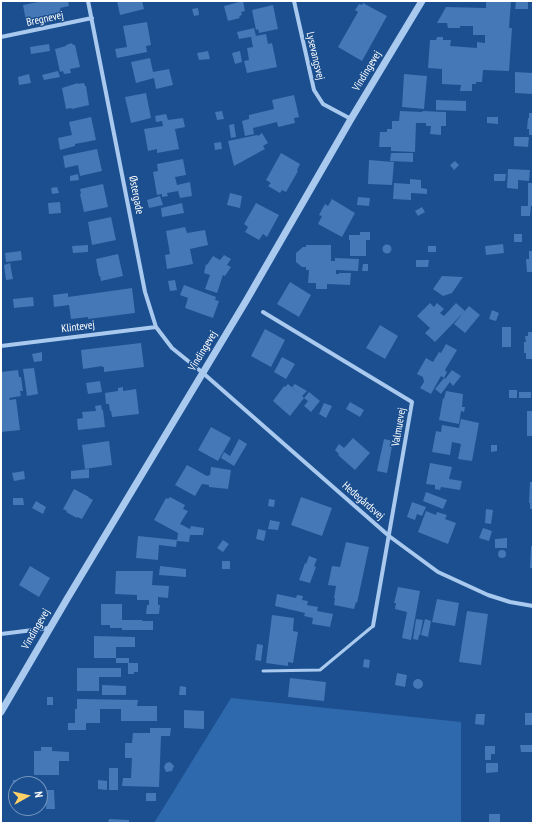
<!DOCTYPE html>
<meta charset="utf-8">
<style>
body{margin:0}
#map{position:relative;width:534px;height:824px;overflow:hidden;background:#1b4f8f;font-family:"PT Sans Narrow",sans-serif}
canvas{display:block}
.frame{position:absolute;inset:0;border:2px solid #fff;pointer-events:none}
.north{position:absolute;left:8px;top:776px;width:40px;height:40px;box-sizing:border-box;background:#1b4f8f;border:1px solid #7695bc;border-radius:50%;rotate:82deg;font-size:11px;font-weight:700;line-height:16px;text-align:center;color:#fff}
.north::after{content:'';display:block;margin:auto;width:14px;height:18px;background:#ffd166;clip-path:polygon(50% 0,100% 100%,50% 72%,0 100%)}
</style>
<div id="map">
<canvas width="534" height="824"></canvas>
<div class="frame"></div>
<div class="north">N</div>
</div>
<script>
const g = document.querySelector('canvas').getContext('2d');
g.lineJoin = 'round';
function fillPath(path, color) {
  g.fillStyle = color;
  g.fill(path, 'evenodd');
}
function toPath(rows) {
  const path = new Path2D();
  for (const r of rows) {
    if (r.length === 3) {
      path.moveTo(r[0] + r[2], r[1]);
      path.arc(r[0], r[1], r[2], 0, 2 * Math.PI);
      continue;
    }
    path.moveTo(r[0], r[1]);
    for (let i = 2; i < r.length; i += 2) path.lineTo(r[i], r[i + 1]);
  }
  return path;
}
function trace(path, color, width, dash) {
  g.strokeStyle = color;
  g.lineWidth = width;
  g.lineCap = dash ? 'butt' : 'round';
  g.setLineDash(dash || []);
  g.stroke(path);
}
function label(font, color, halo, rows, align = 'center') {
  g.font = font + ' "PT Sans Narrow",sans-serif';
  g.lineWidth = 3;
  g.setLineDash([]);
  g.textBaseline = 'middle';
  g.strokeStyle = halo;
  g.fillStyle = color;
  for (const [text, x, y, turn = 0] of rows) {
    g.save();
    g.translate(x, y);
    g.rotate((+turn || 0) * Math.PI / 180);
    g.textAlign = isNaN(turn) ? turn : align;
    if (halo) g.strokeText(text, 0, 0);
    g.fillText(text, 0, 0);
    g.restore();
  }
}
fillPath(toPath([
 [231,698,461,722,461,823,154,823]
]), '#2e69ad');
fillPath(toPath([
 [43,1,68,1,69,6,60,8,62,14,26,21,23,5],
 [117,1,142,1,144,9,120,15],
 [243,1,245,11,241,12,242,15,239,16,240,18,228,21,224,6],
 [486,1,511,1,509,28,512,28,509,71,483,70,482,82,476,82,476,84,472,84,472,91,460,91,461,85,442,84,442,69,428,68,430,40,436,40,437,37,443,37,443,40,451,40,450,46,477,48,477,42,485,43,485,35,473,35,473,26,460,26,460,28,448,28,447,23,437,23,446,7,486,8],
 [516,1,528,1,528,9,515,9],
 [363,3,387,16,362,61,338,47,358,12,355,10,359,4,362,5],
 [273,5,278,29,259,33,258,29,256,30,252,10],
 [198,8,199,15,194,16,192,9],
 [147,22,151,45,146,46,147,52,117,58,115,49,127,47,123,26],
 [254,28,256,36,239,39,237,32],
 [266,34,268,44,272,43,277,67,247,73,244,61,249,60,247,48,253,47,251,37],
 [72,43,73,45,75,45,80,67,70,69,71,73,64,74,63,71,60,72,55,49,66,46,66,45],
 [49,44,50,51,31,54,30,47],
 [208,51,210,59,199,60,197,53],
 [240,51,242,62,235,64,232,53],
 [150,58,153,72,169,69,173,85,156,89,154,78,136,83,131,62],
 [58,71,60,77,44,80,42,75],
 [515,72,533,73,533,94,515,93],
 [29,74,31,83,19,85,18,77],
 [404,74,427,76,424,109,402,107],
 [78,83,78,84,84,83,85,86,86,86,89,105,72,109,71,108,66,109,62,88],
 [146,93,151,118,131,123,125,97],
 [294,95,299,117,294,118,295,123,278,127,277,122,253,128,254,134,245,136,242,121,249,119,249,115,274,109,272,100],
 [436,100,466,101,466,111,436,110],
 [222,111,224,119,217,120,215,112],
 [400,111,423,112,422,111,446,112,446,126,441,126,441,135,430,134,431,126,426,126,426,123,416,123,415,152,391,151,391,147,379,147,380,132,387,132,387,129,392,129,392,121,399,121],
 [529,113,533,113,533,135,529,135,529,129,527,129,528,118,529,118],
 [166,114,168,120,183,118,185,127,175,129,179,149,157,153,157,149,148,151,144,129,163,126,162,121,156,122,155,116],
 [91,117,96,140,75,144,75,146,60,150,58,138,72,135,69,122],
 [487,117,498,117,498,124,487,123],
 [234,124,236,137,231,138,229,125],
 [262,133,268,143,263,146,265,149,234,166,228,141,257,135,258,136],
 [514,137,529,137,528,147,514,146],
 [221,142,222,149,215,150,214,143],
 [97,149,102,171,80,176,78,165,65,168,63,156],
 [281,153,300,164,297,170,298,171,286,192,282,190,280,193,268,186,271,183,266,180],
 [391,153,413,153,413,162,390,161],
 [183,159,186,175,175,177,177,185,190,182,192,196,180,198,178,191,167,193,168,196,162,197,162,194,157,195,153,172,158,171,157,164],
 [369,160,394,162,392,185,368,184],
 [455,161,459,165,454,170,450,165],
 [508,169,530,170,529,181,518,180,518,189,507,188],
 [78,174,79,180,70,181,70,176],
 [494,174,506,174,505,181,494,181],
 [410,179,421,180,421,188,427,189,427,194,411,193,411,200,393,199,394,183,410,184],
 [528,183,533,183,533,206,531,206,530,216,521,216,521,206,528,206],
 [103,184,108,207,84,212,80,194,81,194,80,189],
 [57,187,59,193,52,194,51,188],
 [230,193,242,196,240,208,227,205],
 [160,196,163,205,149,208,147,200],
 [358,197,370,198,369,206,357,205],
 [332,199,355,213,342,237,318,224,322,216,319,215,325,204,328,206],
 [60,202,61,213,49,214,48,203],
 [182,203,184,213,162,217,161,208],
 [256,203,279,215,267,237,263,234,259,240,245,232,248,227,244,224],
 [422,207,425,212,418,216,415,211],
 [111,217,116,240,92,245,88,222],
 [185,227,187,233,205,230,208,245,190,249,193,264,167,269,165,255,170,254,166,231],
 [360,232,370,232,370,240,366,240,366,256,350,256,350,240,349,240,349,235,360,235],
 [514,234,522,234,522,242,514,242],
 [503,244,504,253,486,255,485,246],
 [387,249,4.5],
 [88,245,88,252,73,253,72,246],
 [306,245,331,245,331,261,335,261,335,258,359,259,358,271,336,270,336,274,339,274,339,273,351,273,350,285,327,284,327,289,316,289,316,283,308,283,309,270,306,270,306,267,302,267,296,262,296,253,303,247,306,247],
 [428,246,436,246,436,252,428,252],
 [21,251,22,260,6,262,5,253],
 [529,251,533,251,533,272,527,272,526,259,529,259],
 [118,254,123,276,101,281,100,276,99,276,96,259],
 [224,255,231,259,227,265,231,267,225,276,223,275,217,293,205,289,210,275,204,273,206,264,207,265,213,256,220,260],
 [416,260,429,260,428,267,416,267],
 [10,263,13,279,6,280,4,265],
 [363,264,368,264,368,271,362,271],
 [442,276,463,277,452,293,443,296,433,289],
 [175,280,177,290,170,291,168,281],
 [290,282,311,295,299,317,277,304],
 [184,285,216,297,215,300,219,301,213,318,185,308,188,298,180,295],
 [132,288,135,313,88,319,88,317,71,319,69,305,54,307,53,295,68,293,68,297],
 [33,297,34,306,14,308,13,299],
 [430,303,434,307,437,303,444,309,440,313,444,316,456,303,465,311,435,342,425,333,430,328,417,316],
 [469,306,480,315,465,333,454,324],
 [492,310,499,313,496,321,489,319],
 [380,325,398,336,385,359,366,348],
 [502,327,511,327,511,347,502,347],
 [265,329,285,340,271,367,251,356],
 [528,332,533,332,533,359,526,359,526,353,524,353,524,342,526,342,525,336,528,336],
 [141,343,144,367,104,372,104,367,102,367,102,366,83,369,81,350],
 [446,344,457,350,445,370,447,372,444,378,441,376,431,394,420,388,424,382,423,377,417,374,426,358,433,362,439,352,441,353],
 [42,352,42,361,34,362,32,354],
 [282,357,295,364,286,379,274,372],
 [34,368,38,394,27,396,23,369],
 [18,370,19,377,21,377,23,391,20,391,21,396,9,398,10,400,16,399,20,430,1,432,1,372],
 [452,370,461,376,453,386,450,382,441,394,435,389,444,378,445,379],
 [100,381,102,392,88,394,86,383],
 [288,384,300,394,292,387,295,384,307,391,302,396,304,398,309,392,320,401,311,412,304,406,308,401,304,398,290,416,273,401,284,386,285,387],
 [123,387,123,391,136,389,139,414,112,417,111,411,110,411,109,404,106,404,105,393,118,391,118,388],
 [509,390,517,390,517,398,509,398],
 [446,391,463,394,462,407,465,407,464,412,461,411,459,424,439,420,443,398,444,399],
 [519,392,531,392,531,398,519,398],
 [350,402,364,410,360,417,346,409],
 [324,403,332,406,326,418,319,414],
 [101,405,102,410,103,410,105,427,78,430,77,419,83,418,82,412,96,411,95,406],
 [527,411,533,411,533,436,527,436],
 [461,419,479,423,472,461,458,459,461,444,452,442,450,455,432,452,436,431,441,432,442,425,459,428],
 [211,427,231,438,218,461,198,450],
 [353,438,370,453,355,470,338,455,339,454,335,450,339,444,344,448],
 [239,439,247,444,234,466,221,458,224,452,230,456],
 [384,439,393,441,387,473,377,471],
 [109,441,112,465,85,469,82,445],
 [491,445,497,445,497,451,491,452],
 [430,463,452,467,449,479,462,481,460,490,441,487,440,490,435,489,435,485,426,484],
 [187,465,207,476,210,475,211,467,231,470,228,489,209,487,209,485,202,484,195,496,175,485],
 [89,469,89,478,71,479,71,471],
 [24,471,25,479,14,481,12,473],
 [530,482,533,482,533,509,530,509,530,503,529,503],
 [74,489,89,497,88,497,93,500,82,519,77,517,77,518,66,512,67,511,63,509],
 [426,492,447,500,443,509,423,501],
 [170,497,185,505,183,509,188,511,180,524,190,529,191,526,204,528,203,535,190,535,189,542,177,541,178,533,154,520,166,498,168,499],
 [301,497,332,508,322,536,291,525],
 [13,498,23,498,24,505,13,505],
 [269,499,275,500,274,507,268,506],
 [36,501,46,507,43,514,32,508],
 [412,502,426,507,422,516,417,514,415,520,407,517],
 [486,509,493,510,491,524,485,523],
 [426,511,436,515,437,512,447,515,445,519,456,523,448,544,418,532],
 [270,520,280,522,278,530,268,529],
 [483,528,492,531,489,541,479,538],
 [258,529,266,531,264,541,256,539],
 [138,536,177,540,176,547,159,545,158,560,136,558],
 [507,538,507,548,495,548,495,539],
 [223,540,229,544,223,552,217,548],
 [346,542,369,547,357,603,356,602,354,609,334,605,335,598,334,598,336,586,328,585,332,566,340,567],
 [531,546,533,546,533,568,530,568],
 [502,554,4],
 [309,556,317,559,314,566,316,567,310,583,299,580,305,563,306,564],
 [222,561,230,561,230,569,222,569],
 [30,566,50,578,39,597,19,585],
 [160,566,186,569,186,577,159,575],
 [116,571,153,571,152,585,169,586,168,598,158,597,158,605,160,605,159,614,146,614,147,605,149,605,149,600,137,600,137,595,115,594],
 [398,587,420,591,411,640,402,638,407,612,395,609,396,603,394,603],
 [277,594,296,598,297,595,303,596,302,600,308,601,307,605,318,607,317,611,333,614,330,627,312,624,313,618,304,616,305,613,275,606],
 [437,599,459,603,455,626,432,622],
 [101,604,122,604,122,620,142,620,142,621,153,621,153,630,122,630,122,628,110,628,110,625,101,625],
 [467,611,488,614,481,665,459,662],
 [272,615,294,618,293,631,298,632,293,663,288,662,288,666,266,663],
 [416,619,423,620,420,635,419,635,418,640,413,639],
 [425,619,431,621,428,637,421,635],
 [94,636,135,637,135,647,116,647,116,658,94,658],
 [257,644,263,645,261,661,255,660],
 [116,658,129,658,129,663,116,663],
 [364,659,370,660,369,668,363,667],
 [128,663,138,663,138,672,134,672,134,674,128,674],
 [77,668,121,668,121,677,99,677,99,691,77,691],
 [397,673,407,675,405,687,395,685],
 [290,678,326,682,324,701,288,697],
 [418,684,5],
 [102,685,126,686,126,695,102,695],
 [180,686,186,687,186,695,179,695],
 [47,697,53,697,53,705,47,705],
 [77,699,138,700,137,706,157,706,157,721,121,721,121,709,100,709,100,723,86,723,86,730,68,730,68,723,75,723,75,709,77,709],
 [184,710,204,711,204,729,184,728],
 [525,713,533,713,533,725,525,725],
 [476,714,485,714,484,725,475,724],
 [150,728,171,728,170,736,161,736,159,787,122,786,123,778,131,778,132,758,125,758,125,743,132,743,133,733,150,733],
 [520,745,533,745,533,752,521,752],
 [485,746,495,746,495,754,491,754,491,760,485,760],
 [41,747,52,747,52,751,69,752,69,761,59,761,59,775,34,775,34,751,41,751],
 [170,762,174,766,172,771,166,772,164,767,166,763],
 [486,763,498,763,498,772,486,773],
 [109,768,118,768,118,790,109,790],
 [13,780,25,780,25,784,16,784,16,789,12,789],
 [98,780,107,781,107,790,98,789],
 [47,790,54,790,55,809,46,809],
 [10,791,16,792,16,802,9,802],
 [146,793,156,793,156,801,146,801],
 [489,814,500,814,500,823,489,823],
 [109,819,129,820,129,823,108,823]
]), '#4478b7');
trace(toPath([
 [263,671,320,670,373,626]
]), '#a9c9ee', 3);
trace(toPath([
 [88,1,145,292,156,327,172,348,203,373,389,536,438,572,488,595,510,602,533,606],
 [294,1,314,90,323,104,351,119],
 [1,37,92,18],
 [263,312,412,402,373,626],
 [1,346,156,327],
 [1,634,49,628]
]), '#a9c9ee', 4);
trace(toPath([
 [1,712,67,599,246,301,351,119,422,1]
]), '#a9c9ee', 7);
label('11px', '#fff', '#1b4f8f', [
 ["Bregnevej",45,19,-12],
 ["Lysevangsvej",315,56,77],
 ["Vindingevej",367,71,-59],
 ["Østergade",136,195,79],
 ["Klintevej",78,327,-7],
 ["Vindingevej",203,351,-59],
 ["Valmuevej",399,427,-80],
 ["Hedegårdsvej",363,501,41],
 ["Vindingevej",36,629,-60]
]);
</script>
